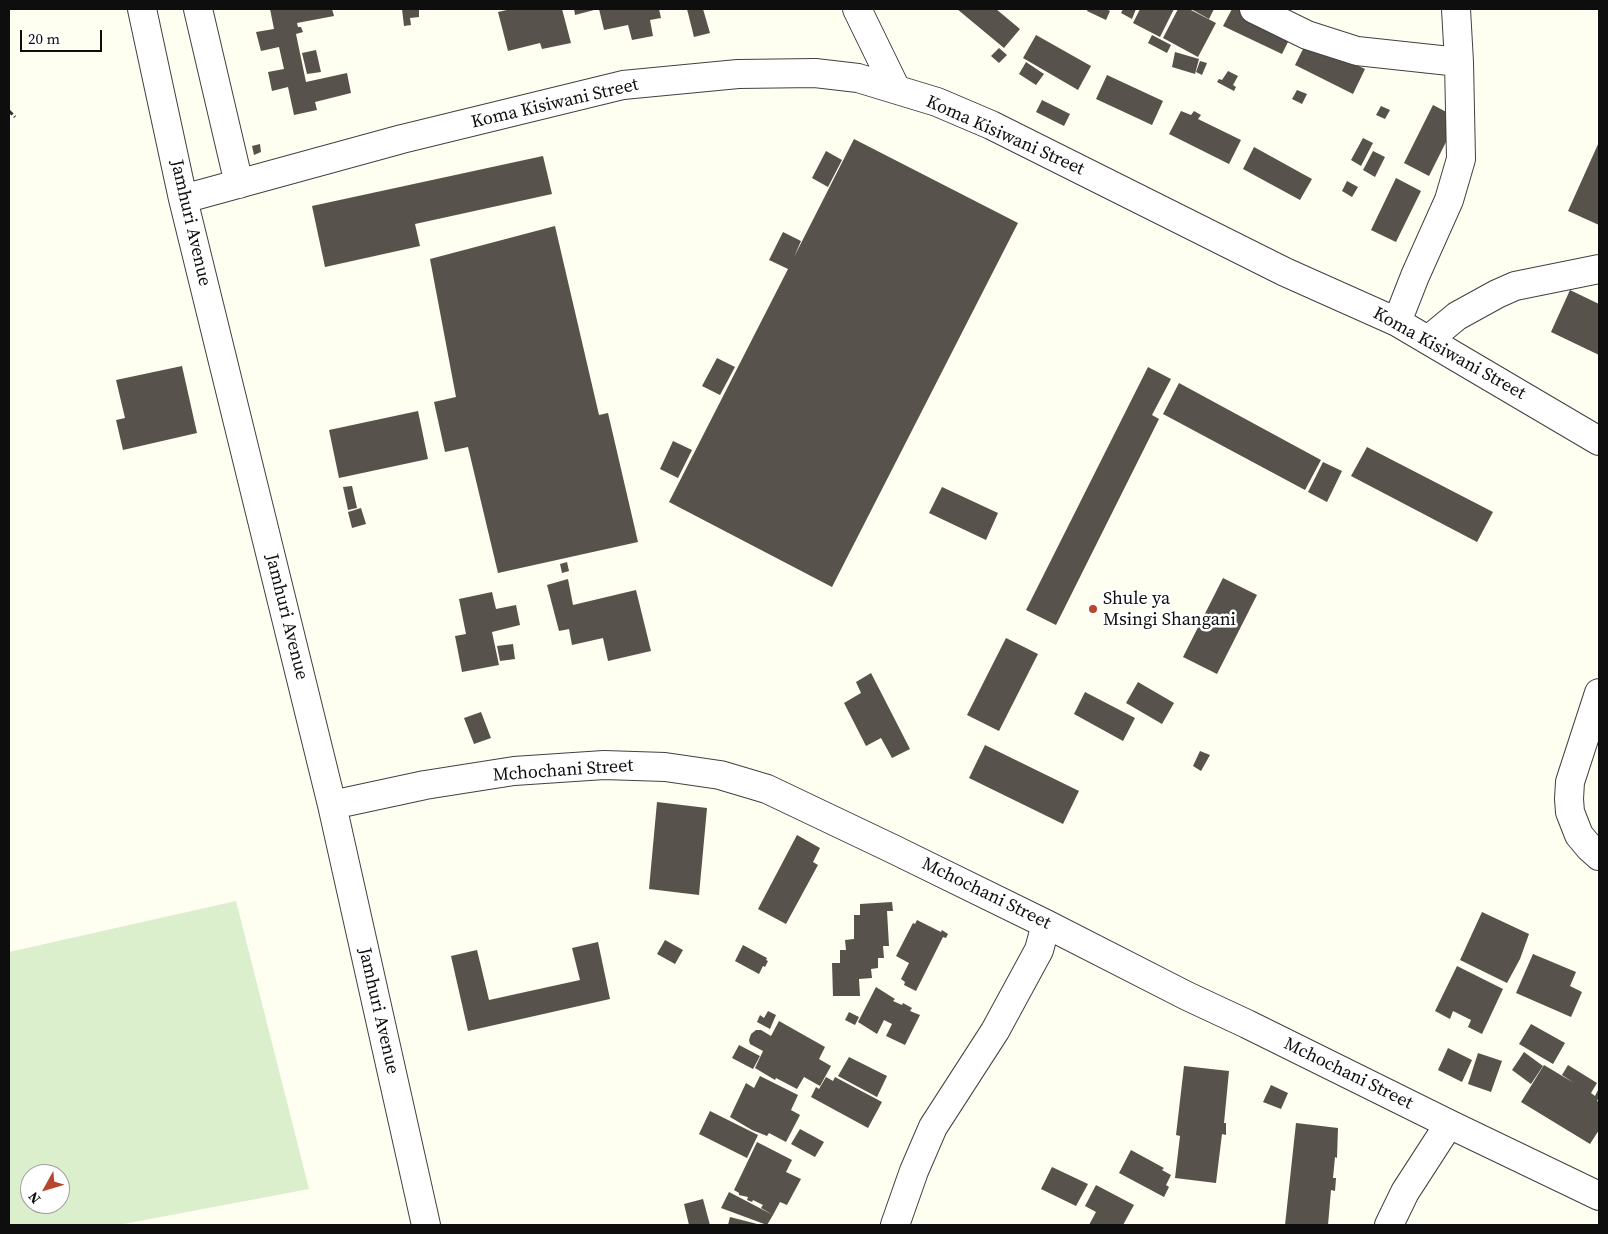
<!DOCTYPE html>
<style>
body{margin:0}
#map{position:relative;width:1608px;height:1234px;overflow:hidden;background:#fefef1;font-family:"Source Serif 4",serif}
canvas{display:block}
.frame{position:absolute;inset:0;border:10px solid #0e0e0e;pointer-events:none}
.north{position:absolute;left:20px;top:1164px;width:50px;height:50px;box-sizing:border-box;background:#fff;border:1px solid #9f9f9f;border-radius:50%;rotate:231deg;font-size:14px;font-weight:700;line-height:20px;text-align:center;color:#0e0e0e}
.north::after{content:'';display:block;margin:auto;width:18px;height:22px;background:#b8462d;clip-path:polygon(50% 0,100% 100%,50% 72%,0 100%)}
.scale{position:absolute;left:20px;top:30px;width:82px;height:22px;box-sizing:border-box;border:2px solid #0e0e0e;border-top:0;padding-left:6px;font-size:15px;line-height:18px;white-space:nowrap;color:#0e0e0e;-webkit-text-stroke:4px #fff;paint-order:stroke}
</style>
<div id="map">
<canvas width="1608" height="1234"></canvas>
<div class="frame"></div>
<div class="north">N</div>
<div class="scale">20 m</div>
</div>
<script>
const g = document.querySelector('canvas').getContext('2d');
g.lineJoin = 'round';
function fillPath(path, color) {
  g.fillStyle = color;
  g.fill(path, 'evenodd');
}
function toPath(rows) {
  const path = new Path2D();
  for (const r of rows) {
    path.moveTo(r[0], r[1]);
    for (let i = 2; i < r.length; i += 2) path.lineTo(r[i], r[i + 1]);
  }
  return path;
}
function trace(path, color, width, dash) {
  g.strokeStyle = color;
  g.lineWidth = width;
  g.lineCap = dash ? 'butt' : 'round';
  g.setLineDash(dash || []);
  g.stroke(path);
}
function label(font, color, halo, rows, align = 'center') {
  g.font = font + ' "Source Serif 4",serif';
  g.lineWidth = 5;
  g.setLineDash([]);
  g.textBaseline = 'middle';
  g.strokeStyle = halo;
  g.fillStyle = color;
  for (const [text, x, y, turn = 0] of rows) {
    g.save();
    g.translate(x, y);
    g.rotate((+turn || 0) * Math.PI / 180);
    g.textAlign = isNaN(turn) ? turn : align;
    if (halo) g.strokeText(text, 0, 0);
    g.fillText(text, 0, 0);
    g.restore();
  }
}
fillPath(toPath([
 [236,901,309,1189,118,1225,9,1225,9,952],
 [30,1174,60,1174,60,1204,30,1204]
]), '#dbefcd');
fillPath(toPath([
 [270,9,332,9,334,16,297,23,298,27,301,27,303,32,296,34,306,82,347,73,351,93,315,102,317,110,294,115,288,87,272,91,268,72,284,69,279,47,261,51,256,32,274,29],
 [402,9,410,9,410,14,410,9,419,9,419,17,410,18,411,25,404,26],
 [511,9,562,9,571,43,542,49,540,43,508,51,498,12],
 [574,9,598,9,575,15],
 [599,9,659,9,661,18,650,20,653,36,632,40,628,25,604,30],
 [687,9,703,9,710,33,694,37],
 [957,9,996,9,1020,29,1004,48],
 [1088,9,1106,9,1110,11,1106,20,1087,11],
 [1123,9,1136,9,1132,19,1121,13],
 [1140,9,1174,9,1160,37,1133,23],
 [1178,9,1189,9,1216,23,1198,57,1163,38],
 [1191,9,1214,9,1209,19],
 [1232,9,1244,9,1293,32,1282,54,1223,26],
 [1036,35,1091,66,1078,90,1023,58],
 [1152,35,1171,45,1167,53,1148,43],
 [1307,41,1365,69,1353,94,1295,65],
 [999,48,1007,55,999,63,991,56],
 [316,50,321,72,307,74,302,53],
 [1175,52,1199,59,1195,74,1172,67],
 [1200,61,1207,63,1202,75,1196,72],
 [1026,62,1044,74,1036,85,1019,74],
 [1228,71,1238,76,1233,85,1236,87,1234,91,1217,82,1219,79,1222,80],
 [1107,75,1163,101,1152,125,1096,99],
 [1297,90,1307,94,1302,104,1292,99],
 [1042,100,1070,114,1064,126,1036,112],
 [1433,105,1458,118,1429,176,1404,163],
 [1381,106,1390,110,1385,119,1376,115],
 [1181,111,1191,115,1194,111,1201,115,1198,119,1241,140,1229,164,1169,134],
 [1363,138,1373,143,1361,166,1351,160],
 [854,139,1018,223,832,587,669,502,788,269,769,260,783,232,801,241,794,257],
 [1599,142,1599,225,1568,211],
 [260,144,261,152,254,155,252,146],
 [1254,147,1312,179,1300,200,1243,169],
 [826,151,842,160,828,187,812,178],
 [1373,151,1385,157,1375,177,1363,170],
 [543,156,552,194,415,224,420,246,325,267,312,206],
 [1396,178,1421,191,1396,242,1371,230],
 [1347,181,1358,187,1352,197,1342,191],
 [555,226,599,415,608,413,638,542,498,573,468,447,445,452,434,402,456,397,430,259],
 [1570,290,1599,304,1599,355,1551,332],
 [717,358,735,367,720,395,702,386],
 [182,366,197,433,123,450,116,420,125,418,116,380],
 [1148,367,1171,379,1152,415,1159,419,1056,625,1026,610],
 [1179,383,1321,460,1305,490,1163,414],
 [418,411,428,459,339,478,329,430],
 [673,441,692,450,678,478,660,469],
 [1367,447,1493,512,1477,542,1351,476],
 [1323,462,1342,471,1327,502,1308,492],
 [352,486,357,508,348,510,343,487],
 [942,487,998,513,986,540,929,513],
 [361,508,366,524,352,528,348,512],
 [567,562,569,571,562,573,560,564],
 [1223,578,1257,595,1217,674,1183,657],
 [568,579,573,605,636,590,651,651,608,661,603,638,572,645,569,629,559,631,547,585],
 [492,592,496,609,516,605,520,625,492,632,499,665,462,672,455,636,466,634,459,599],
 [1006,638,1038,654,999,731,967,715],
 [513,644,515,659,500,661,497,646],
 [871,673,910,749,892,758,881,738,866,746,844,703,861,693,856,682],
 [1138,682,1174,703,1162,724,1126,703],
 [1085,692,1135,718,1123,741,1074,714],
 [481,712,491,738,474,744,464,718],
 [985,745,1079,791,1063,824,969,778],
 [1200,751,1210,755,1201,771,1193,766],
 [657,802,707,808,699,895,649,889],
 [797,835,820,848,813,862,818,865,786,924,758,909],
 [892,902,893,911,887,911,889,946,883,946,884,958,878,958,878,968,871,969,872,978,859,979,860,996,833,996,832,963,840,963,840,950,846,950,845,940,854,939,854,915,860,915,860,904],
 [1482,912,1529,934,1520,959,1507,983,1460,960],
 [917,920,941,932,942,930,948,934,946,938,943,937,916,991,904,985,905,982,901,979,909,963,896,956,913,923,915,924],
 [665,940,683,950,675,964,657,954],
 [598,942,610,999,468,1031,451,956,477,950,489,1000,580,980,572,948],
 [743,945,767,958,766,960,768,961,765,967,763,966,759,974,735,961],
 [1533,954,1576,972,1570,986,1582,992,1571,1017,1516,993],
 [1457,966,1503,989,1482,1034,1468,1027,1471,1020,1453,1011,1450,1019,1435,1011],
 [876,987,895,999,893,1001,902,1005,903,1003,912,1008,910,1011,920,1015,905,1045,886,1036,892,1024,884,1020,877,1034,858,1022],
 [768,1011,776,1015,770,1029,757,1022,760,1015,764,1018],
 [849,1012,859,1017,855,1025,845,1020],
 [779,1021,825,1047,819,1059,831,1066,820,1086,804,1077,797,1089,776,1078,775,1080,755,1068,763,1051,750,1044,749,1040,751,1034,756,1030,761,1030,771,1036],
 [1531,1024,1565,1043,1553,1064,1519,1044],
 [739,1045,760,1056,753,1069,732,1058],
 [1448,1048,1472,1060,1462,1082,1438,1070],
 [1524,1052,1543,1066,1531,1084,1512,1070],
 [1478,1053,1502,1061,1491,1092,1468,1084],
 [849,1057,887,1076,877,1097,838,1076],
 [1544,1065,1574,1083,1562,1075,1568,1065,1597,1083,1591,1093,1595,1096,1599,1088,1599,1097,1597,1101,1599,1102,1599,1130,1590,1144,1521,1102],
 [1184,1066,1229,1071,1224,1123,1226,1123,1226,1135,1222,1134,1216,1183,1175,1178,1180,1136,1176,1135],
 [760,1076,798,1095,791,1110,800,1115,786,1142,769,1133,767,1136,752,1130,730,1117,746,1083,754,1088],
 [826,1077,833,1081,835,1077,882,1102,868,1128,811,1097,816,1087,819,1089],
 [1271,1085,1288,1093,1281,1109,1263,1102],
 [710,1111,758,1135,747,1158,699,1134],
 [1296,1123,1338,1128,1337,1158,1335,1157,1333,1178,1336,1178,1335,1191,1331,1190,1328,1225,1285,1225],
 [800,1129,824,1142,815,1157,791,1144],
 [757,1142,792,1160,786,1172,801,1179,787,1205,780,1202,773,1215,761,1208,763,1205,753,1200,752,1202,747,1200,748,1197,739,1195,739,1193,734,1190],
 [1131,1150,1164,1168,1162,1170,1171,1175,1166,1185,1169,1187,1164,1197,1119,1173],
 [1052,1167,1088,1184,1076,1206,1041,1189],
 [1096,1185,1134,1205,1123,1225,1089,1225,1096,1212,1085,1206],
 [729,1192,773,1215,767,1225,721,1208],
 [703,1199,710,1225,689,1225,684,1204],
 [730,1217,761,1225,728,1225]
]), '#57524b');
const minor = toPath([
 [142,9,183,199,332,805,426,1225],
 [198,9,239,184],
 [857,9,896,89],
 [1254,9,1307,35,1357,51,1459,62],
 [183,199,402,139,623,85,738,74,815,73,858,78,937,102,991,125,1285,272,1397,322,1599,441],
 [1397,322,1415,276,1449,200,1461,159,1459,62,1456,9],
 [1428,340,1457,316,1497,294,1515,286,1599,269],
 [1599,693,1570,782,1569,799,1570,812,1579,835,1589,847,1599,856],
 [332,805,425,785,514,771,604,765,665,767,720,775,767,789,893,849,1046,924,1187,996,1247,1024,1449,1124,1599,1196],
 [895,1225,914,1171,933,1127,995,1031,1039,950,1046,924],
 [1389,1225,1405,1192,1449,1124]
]);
trace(minor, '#414141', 30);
trace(toPath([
 [9,111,15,117]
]), '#303030', 3, [5, 2.5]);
trace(minor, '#fff', 28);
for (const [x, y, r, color] of [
 [1093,609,5,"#b8462d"]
]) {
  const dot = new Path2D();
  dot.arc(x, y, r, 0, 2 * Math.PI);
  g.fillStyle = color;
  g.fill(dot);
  trace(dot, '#fff', 2);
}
label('18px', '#0e0e0e', '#fff', [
 ["Koma Kisiwani Street",555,104,-13],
 ["Koma Kisiwani Street",1005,136,24],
 ["Jamhuri Avenue",190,223,77],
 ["Koma Kisiwani Street",1449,354,29],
 ["Jamhuri Avenue",286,617,76],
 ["Mchochani Street",563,771,-4],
 ["Mchochani Street",986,894,26],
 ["Jamhuri Avenue",378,1011,77],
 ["Mchochani Street",1348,1074,26]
]);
label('18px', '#0e0e0e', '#fff', [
 ["Shule ya",1103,599],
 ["Msingi Shangani",1103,620]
], 'left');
</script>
